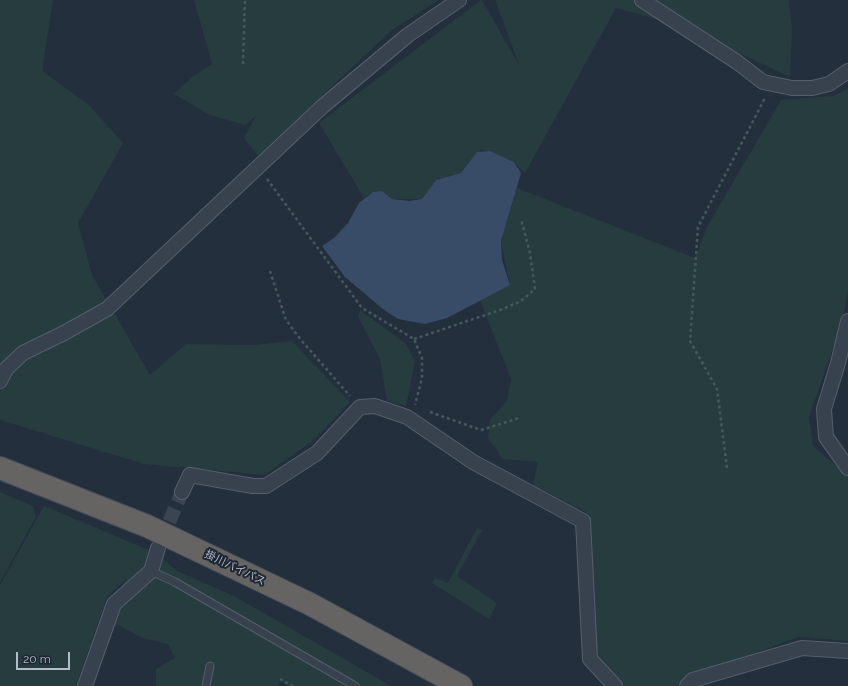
<!DOCTYPE html>
<meta charset="utf-8">
<style>
body{margin:0}
#map{position:relative;width:848px;height:686px;overflow:hidden;background:#242f3e;font-family:Raleway,sans-serif}
canvas{display:block}
.scale{position:absolute;left:16px;top:652px;width:54px;height:18px;box-sizing:border-box;border:2px solid #b4bcc9;border-top:0;padding-left:5px;font-size:12px;line-height:14px;white-space:nowrap;color:#b4bcc9;-webkit-text-stroke:3px #1d2633;paint-order:stroke}
</style>
<div id="map">
<canvas width="848" height="686"></canvas>
<div class="scale">20 m</div>
</div>
<script>
const g = document.querySelector('canvas').getContext('2d');
g.lineJoin = 'round';
function fillPath(path, color) {
  g.fillStyle = color;
  g.fill(path, 'evenodd');
}
function toPath(rows) {
  const path = new Path2D();
  for (const r of rows) {
    path.moveTo(r[0], r[1]);
    for (let i = 2; i < r.length; i += 2) path.lineTo(r[i], r[i + 1]);
  }
  return path;
}
function trace(path, color, width, dash) {
  g.strokeStyle = color;
  g.lineWidth = width;
  g.lineCap = dash ? 'butt' : 'round';
  g.setLineDash(dash || []);
  g.stroke(path);
}
function label(font, color, halo, rows, align = 'center') {
  g.font = font + ' Raleway,"Noto Sans JP",sans-serif';
  g.lineWidth = 4;
  g.setLineDash([]);
  g.textBaseline = 'middle';
  g.strokeStyle = halo;
  g.fillStyle = color;
  for (const [text, x, y, turn = 0] of rows) {
    g.save();
    g.translate(x, y);
    g.rotate((+turn || 0) * Math.PI / 180);
    g.textAlign = isNaN(turn) ? turn : align;
    if (halo) g.strokeText(text, 0, 0);
    g.fillText(text, 0, 0);
    g.restore();
  }
}
fillPath(toPath([
 [0,0,53,0,42,71,89,105,123,143,78,223,92,275,150,375,186,344,254,345,292,341,350,402,315,439,265,475,144,464,0,420],
 [194,0,439,0,392,30,258,156,244,138,256,116,245,125,210,115,174,94,192,77,212,64],
 [481,0,482,0,520,67,495,0,789,0,792,29,790,77,711,40,667,22,616,8,525,173,514,162,481,149,461,173,436,180,422,199,392,199,373,192,364,198,319,123],
 [848,89,848,291,843,319,809,417,813,446,848,476,848,641,798,637,687,679,676,686,624,686,597,654,588,513,533,485,538,462,503,459,488,438,490,420,507,401,511,379,480,300,510,285,501,241,517,188,695,258,707,227,781,100,833,96],
 [360,310,406,344,415,361,406,406,387,401,380,359,358,317],
 [0,492,33,506,36,517,0,582],
 [44,506,156,553,177,571,234,596,391,686,287,686,280,680,278,686,156,686,156,669,175,658,168,644,140,637,118,625,99,622,127,578,107,597,76,686,0,686,0,585],
 [477,528,482,530,457,576,497,603,489,619,432,583,435,578,448,583]
]), '#263c3f');
fillPath(toPath([
 [490,151,514,162,521,173,501,241,502,260,510,285,447,318,425,324,398,319,383,309,345,277,322,246,334,238,348,223,359,203,373,192,382,191,392,199,409,201,422,199,436,180,461,173,477,152]
]), '#394c67');
trace(toPath([
 [161,541,182,492]
]), '#3a4453', 14, [14, 7]);
const service = toPath([
 [151,571,175,582,355,686],
 [206,686,210,666]
]);
const minor = toPath([
 [642,0,737,62,763,82,792,88,812,88,829,84,848,71],
 [848,321,838,363,824,409,826,437,848,468],
 [0,381,6,369,23,353,64,333,107,309,323,106,408,35,459,0],
 [182,492,190,475,253,486,266,486,317,453,360,407,375,406,407,417,473,462,583,521,590,659,615,686],
 [85,686,114,604,151,571,158,548],
 [687,686,693,680,802,648,848,651]
]);
const trunk = toPath([
 [0,468,147,526,310,604,461,686]
]);
trace(service, '#565f6c', 9);
trace(minor, '#565f6c', 16);
trace(trunk, '#434c59', 24);
trace(toPath([
 [243,64,245,0],
 [267,179,362,308,414,339,422,358,422,378,415,405],
 [270,271,286,320,301,340,350,396],
 [414,339,503,309,521,301,535,289,530,253,521,219],
 [430,412,481,430,519,418],
 [727,468,717,389,690,341,698,227,765,98],
 [280,679,293,686]
]), '#44595c', 2.5, [3, 3]);
trace(service, '#38414e', 7);
trace(minor, '#38414e', 14);
trace(trunk, '#656462', 22);
label('11px', '#b4bcc9', '#1d2633', [
 ["掛川バイパス",235,568,26]
]);
</script>
